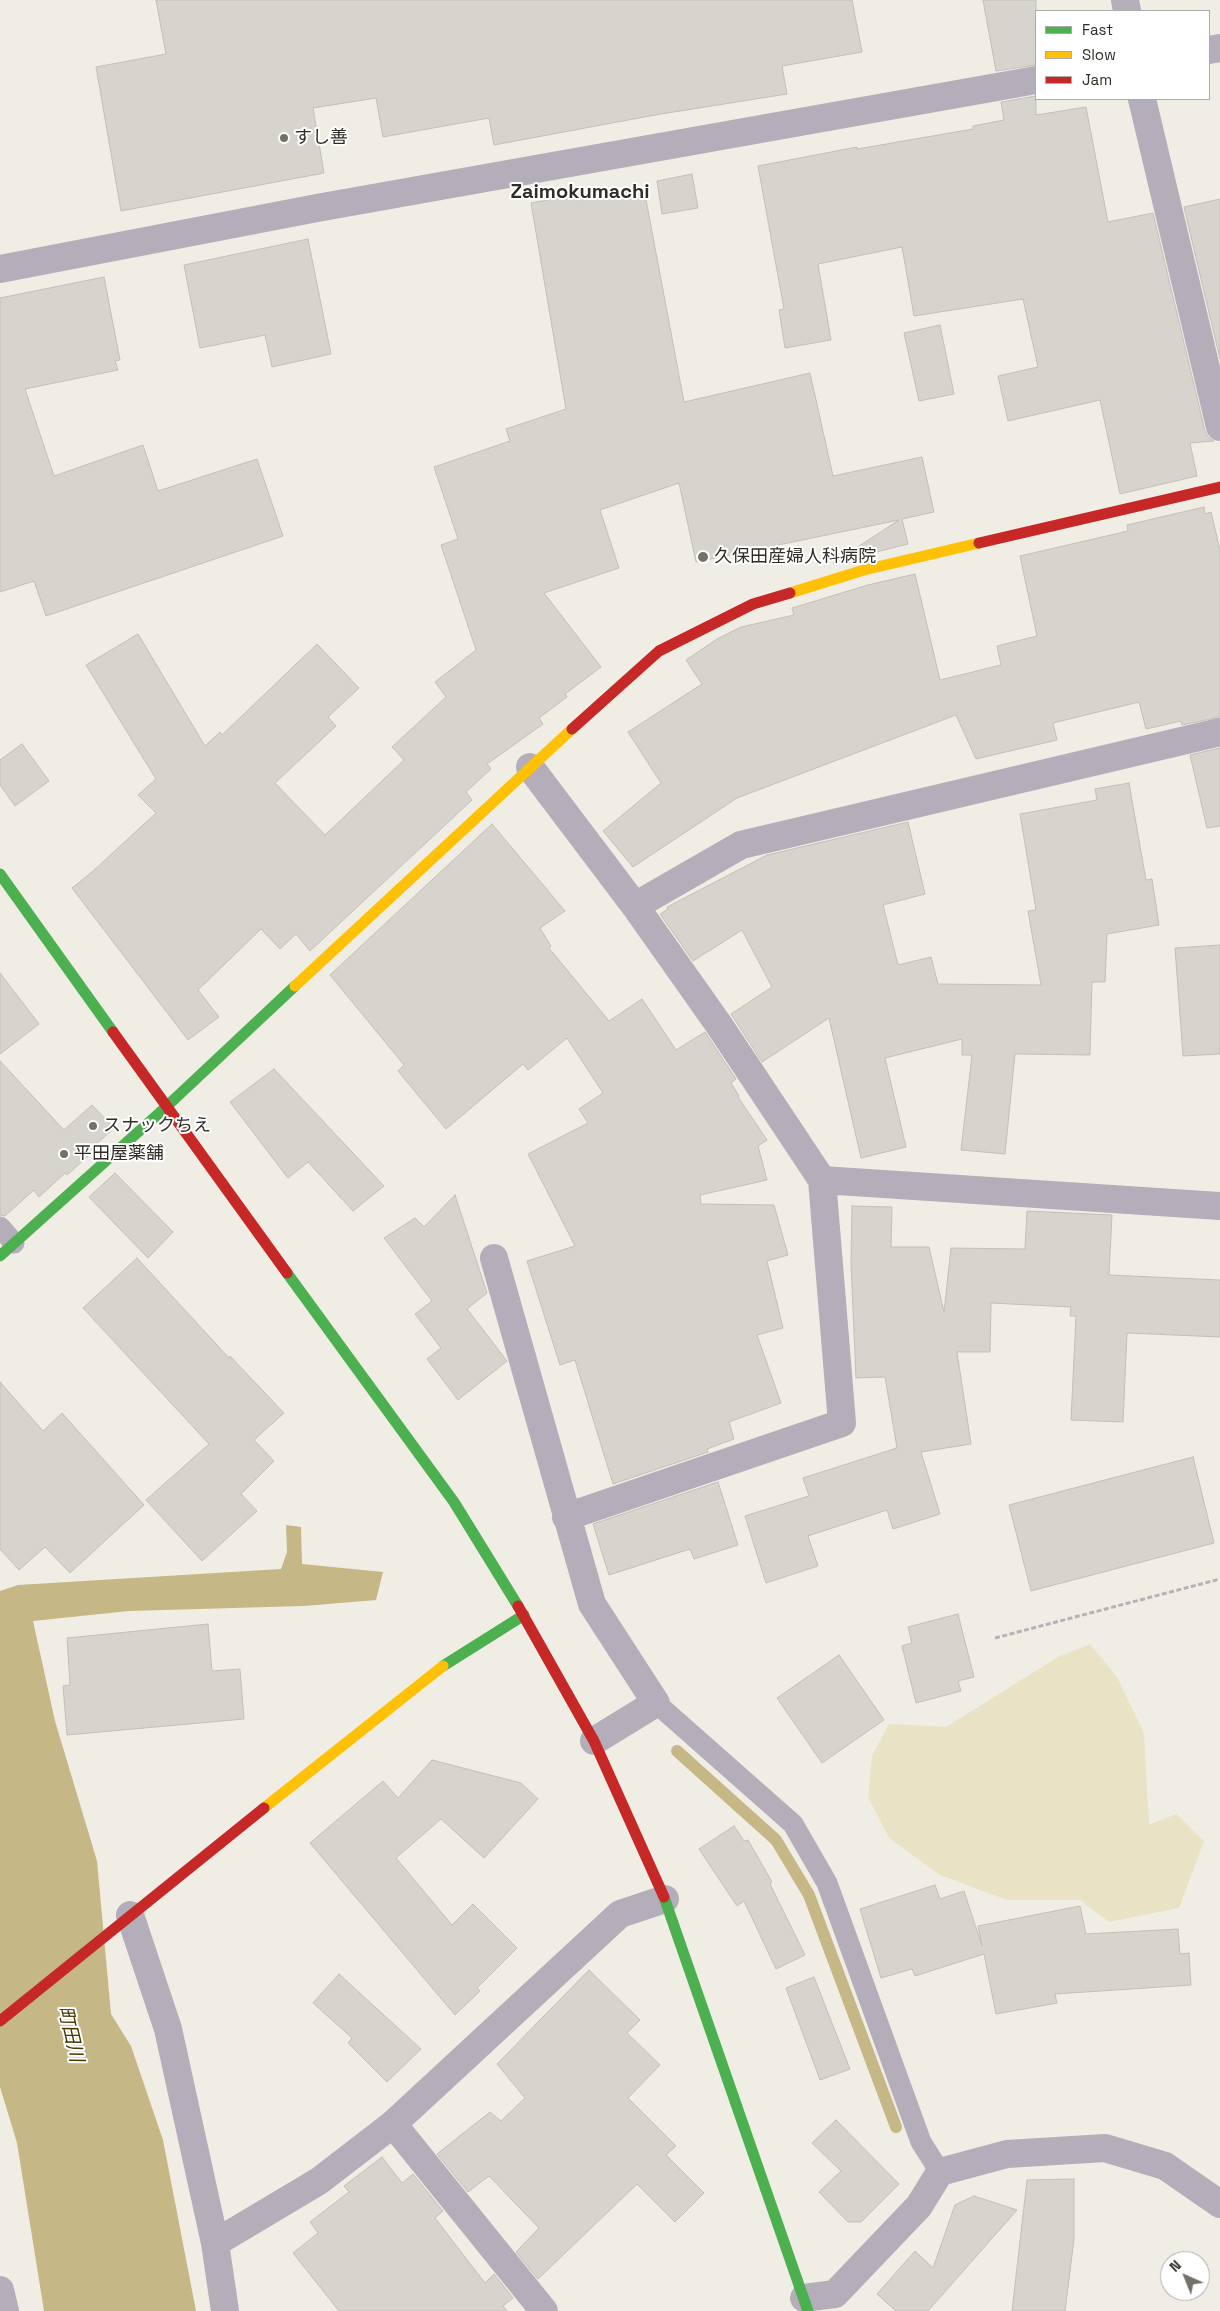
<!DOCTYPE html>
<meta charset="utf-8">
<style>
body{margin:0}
#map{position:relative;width:1220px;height:2311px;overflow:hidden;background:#f0eee4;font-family:"Space Grotesk",sans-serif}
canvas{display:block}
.legend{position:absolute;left:1035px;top:10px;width:175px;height:90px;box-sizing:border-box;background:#fff;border:1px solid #acaba8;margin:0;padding:6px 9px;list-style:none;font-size:15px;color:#2f2d26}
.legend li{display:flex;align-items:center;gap:10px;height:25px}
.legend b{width:25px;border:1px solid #acaba8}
.north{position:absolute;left:1160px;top:2251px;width:50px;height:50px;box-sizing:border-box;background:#fff;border:1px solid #acaba8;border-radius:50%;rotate:316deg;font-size:14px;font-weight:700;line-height:20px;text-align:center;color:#2f2d26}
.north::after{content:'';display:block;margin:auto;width:18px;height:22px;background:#737168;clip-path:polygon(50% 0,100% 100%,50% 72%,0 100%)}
</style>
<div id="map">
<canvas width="1220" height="2311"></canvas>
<ul class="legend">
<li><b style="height:6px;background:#4caf50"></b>Fast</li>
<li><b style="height:6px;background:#ffc107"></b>Slow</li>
<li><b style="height:6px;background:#c62828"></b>Jam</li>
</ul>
<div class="north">N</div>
</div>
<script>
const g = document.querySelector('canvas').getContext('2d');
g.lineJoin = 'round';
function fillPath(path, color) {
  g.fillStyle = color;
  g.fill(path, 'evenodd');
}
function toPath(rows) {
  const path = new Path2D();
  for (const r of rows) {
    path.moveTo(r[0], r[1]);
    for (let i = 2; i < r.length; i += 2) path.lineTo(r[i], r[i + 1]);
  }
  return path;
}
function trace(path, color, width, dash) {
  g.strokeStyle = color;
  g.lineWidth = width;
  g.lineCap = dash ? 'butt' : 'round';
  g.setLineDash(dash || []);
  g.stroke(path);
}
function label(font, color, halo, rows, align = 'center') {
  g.font = font + ' "Space Grotesk","Noto Sans JP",sans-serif';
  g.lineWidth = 4;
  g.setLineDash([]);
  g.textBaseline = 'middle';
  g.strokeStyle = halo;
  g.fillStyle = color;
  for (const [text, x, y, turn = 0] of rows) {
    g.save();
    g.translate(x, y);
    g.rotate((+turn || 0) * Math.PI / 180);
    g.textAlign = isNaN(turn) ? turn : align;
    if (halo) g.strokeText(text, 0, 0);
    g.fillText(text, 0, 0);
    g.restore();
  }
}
fillPath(toPath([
 [1090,1644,1117,1677,1144,1733,1149,1825,1176,1814,1204,1841,1179,1908,1109,1922,1080,1900,1007,1900,940,1875,889,1838,868,1797,872,1756,889,1724,946,1727,1058,1657]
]), '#eae2c5');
fillPath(toPath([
 [286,1525,301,1527,302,1564,383,1572,376,1600,304,1606,129,1611,33,1621,55,1721,97,1861,111,2014,131,2046,163,2140,196,2311,44,2311,17,2143,0,2087,0,1591,18,1585,281,1569,287,1552]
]), '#c6b786');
trace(toPath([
 [677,1751,776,1840,809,1895,896,2127]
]), '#c6b786', 12);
const building = toPath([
 [156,0,852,0,862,52,782,66,787,94,655,115,494,145,489,118,383,137,376,98,313,108,324,173,121,211,96,67,166,54,156,0],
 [983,0,1036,0,1036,65,996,71,983,0],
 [1036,96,1036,115,1086,107,1108,222,1153,213,1205,431,1208,437,1214,441,1190,443,1197,476,1120,494,1100,400,1008,421,998,376,1038,367,1023,299,914,316,902,247,818,264,831,340,785,348,779,310,784,309,758,166,857,147,857,149,973,129,973,126,1004,120,1001,102,1036,96],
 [692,174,698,208,662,214,657,181,692,174],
 [644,189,684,402,810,373,833,476,922,457,934,512,902,519,908,544,833,563,899,520,696,562,679,483,600,510,619,568,544,593,601,667,565,694,567,697,539,718,543,724,487,764,491,769,466,792,472,800,310,951,296,934,280,949,261,929,198,990,219,1017,188,1040,72,888,92,872,156,813,138,795,156,779,86,665,138,634,205,746,220,732,222,735,317,644,359,688,328,717,336,726,275,783,325,835,404,760,392,747,446,697,435,682,476,650,441,545,458,539,434,467,510,441,506,429,566,409,531,203,580,194,581,200,644,189],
 [1220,199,1220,359,1184,207,1220,199],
 [308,239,331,354,272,367,265,335,200,348,184,265,308,239],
 [104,277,120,360,115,361,118,370,25,389,54,476,143,445,158,491,257,459,283,536,46,616,34,581,0,592,0,298,104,277],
 [940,325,954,394,919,401,904,333,940,325],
 [1204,507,1205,514,1211,512,1220,550,1220,717,1182,725,1181,721,1146,729,1139,702,1053,723,1057,740,976,759,956,715,737,798,633,867,603,831,661,783,628,732,702,684,686,660,717,639,741,627,794,615,792,608,868,585,915,574,940,680,1001,665,997,646,1037,636,1020,556,1128,531,1127,525,1204,507],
 [22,744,49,781,15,806,0,785,0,760,22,744],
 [1220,748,1220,826,1207,828,1190,755,1220,748],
 [1129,783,1146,880,1152,879,1159,925,1107,934,1105,982,1092,982,1090,1055,1015,1054,1005,1154,961,1150,972,1055,962,1055,962,1039,885,1058,906,1147,861,1158,829,1018,762,1062,731,1014,772,987,742,930,693,961,660,914,668,909,667,907,767,855,908,822,925,894,883,905,898,965,931,957,938,984,1041,985,1028,911,1036,910,1020,814,1097,800,1095,789,1129,783],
 [492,824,565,911,540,928,551,946,549,948,609,1021,642,999,676,1050,705,1032,736,1079,731,1083,739,1096,738,1097,767,1140,758,1146,767,1180,700,1195,701,1204,774,1205,788,1255,767,1261,783,1328,757,1335,781,1403,729,1422,734,1439,707,1449,708,1452,613,1484,575,1360,560,1365,527,1261,575,1246,528,1154,588,1123,579,1109,603,1093,567,1038,528,1070,523,1064,446,1129,398,1071,404,1065,330,975,492,824],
 [1220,945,1220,1054,1183,1056,1175,948,1220,945],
 [0,973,39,1024,0,1054,0,973],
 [0,1061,64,1130,92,1105,114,1128,91,1149,94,1151,67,1175,65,1173,39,1197,34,1190,5,1216,0,1215,0,1061],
 [274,1069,384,1186,353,1211,308,1162,288,1178,230,1102,274,1069],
 [115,1173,173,1232,148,1258,89,1197,115,1173],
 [455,1195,487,1293,467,1309,507,1361,458,1400,427,1359,441,1348,415,1314,432,1301,384,1238,415,1218,424,1227,455,1195],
 [852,1206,892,1207,891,1247,929,1247,944,1312,951,1248,1025,1249,1027,1211,1112,1215,1109,1275,1220,1280,1220,1337,1127,1333,1123,1422,1071,1420,1076,1316,1070,1316,1071,1307,991,1303,990,1352,957,1352,971,1444,921,1452,940,1514,893,1529,887,1510,808,1536,818,1566,766,1583,745,1516,809,1496,803,1478,897,1448,885,1377,856,1378,851,1265,852,1206],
 [137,1258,229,1358,230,1356,284,1413,254,1440,274,1461,241,1494,257,1511,202,1561,146,1500,209,1444,83,1308,137,1258],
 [0,1382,43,1431,62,1413,144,1505,70,1573,45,1547,19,1570,0,1549,0,1382],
 [1193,1457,1214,1543,1031,1591,1009,1505,1193,1457],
 [718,1482,738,1545,694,1559,690,1549,609,1575,593,1524,718,1482],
 [958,1614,974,1677,958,1681,961,1691,916,1703,902,1646,912,1643,908,1627,958,1614],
 [208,1624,212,1671,240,1669,244,1719,67,1735,63,1686,70,1685,67,1638,208,1624],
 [839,1655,884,1720,822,1763,777,1698,839,1655],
 [432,1760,521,1783,538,1799,484,1858,441,1819,396,1858,452,1925,473,1904,517,1948,477,1988,480,1991,455,2015,310,1843,383,1781,398,1798,432,1760],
 [734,1826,744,1841,748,1840,772,1882,770,1884,805,1955,776,1969,744,1901,737,1906,699,1849,734,1826],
 [935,1885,940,1899,964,1891,982,1946,978,1926,1080,1906,1086,1934,1178,1929,1180,1954,1189,1953,1191,1985,1055,1994,1057,2003,996,2014,984,1954,915,1976,912,1969,881,1978,860,1909,935,1885],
 [589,1970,640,2020,627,2033,660,2065,628,2098,676,2146,666,2155,704,2193,675,2222,637,2184,538,2279,516,2252,539,2228,489,2176,468,2192,437,2154,490,2112,501,2121,525,2098,497,2064,589,1970],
 [339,1974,421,2049,387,2082,348,2043,352,2038,313,2003,339,1974],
 [814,1977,850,2069,820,2080,786,1988,814,1977],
 [836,2120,899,2184,861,2222,848,2222,819,2192,841,2171,812,2143,836,2120],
 [382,2157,402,2183,413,2174,443,2211,435,2218,485,2283,494,2274,513,2298,503,2306,507,2311,339,2311,293,2253,318,2233,310,2222,349,2192,344,2186,382,2157],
 [1074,2179,1074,2239,1065,2311,1012,2311,1027,2180,1074,2179],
 [974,2196,1017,2210,928,2311,896,2311,877,2294,915,2251,933,2268,955,2205,974,2196]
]);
fillPath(building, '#d6d4cc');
trace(building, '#c1bfb7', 1);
trace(toPath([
 [995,1638,1220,1579]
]), '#b6b2b6', 3, [5, 2.5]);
trace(toPath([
 [0,1227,14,1243],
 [656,1703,793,1824,827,1883,921,2142,940,2172]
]), '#b3aeba', 21);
trace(toPath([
 [1125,0,1127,11],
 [1209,50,1220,48],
 [1142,99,1220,427],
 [0,269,317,208,1036,80],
 [530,767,635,906,719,1025,822,1180,1220,1206],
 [635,906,741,845,1220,732],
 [494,1258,592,1604,656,1703,594,1741],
 [566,1517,842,1423,822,1180],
 [130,1915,168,2029,215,2243,225,2311],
 [393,2124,544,2311],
 [215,2243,319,2181,393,2124,620,1914,665,1899],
 [0,2290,5,2311],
 [804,2298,835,2294,919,2206,940,2172,1007,2154,1105,2148,1165,2166,1220,2204]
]), '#b3aeba', 28);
trace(toPath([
 [0,874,113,1032],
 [0,1256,166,1107,295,986],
 [287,1273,454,1502,518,1606],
 [443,1666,524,1615],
 [664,1897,808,2311]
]), '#4caf50', 11);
trace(toPath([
 [790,593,864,570,979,543],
 [295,986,572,729],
 [264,1808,443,1666]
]), '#ffc107', 11);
trace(toPath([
 [979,543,1220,487],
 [572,729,659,651,753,604,790,593],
 [113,1032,287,1273],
 [518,1606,594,1741,664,1897],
 [0,2021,264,1808]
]), '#c62828', 11);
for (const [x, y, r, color] of [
 [284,138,5,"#737168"],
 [703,557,6,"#737168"],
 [93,1126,5,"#737168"],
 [64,1154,5,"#737168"]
]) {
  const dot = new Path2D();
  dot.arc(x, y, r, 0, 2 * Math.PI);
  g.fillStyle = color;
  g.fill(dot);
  trace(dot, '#fff', 2);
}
label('18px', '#2f2d26', '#fff', [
 ["すし善",294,138],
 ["久保田産婦人科病院",714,557],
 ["スナックちえ",103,1126],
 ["平田屋薬舗",74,1154]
], 'left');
label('italic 19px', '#463800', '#fff', [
 ["町田川",70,2034,77]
]);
label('bold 20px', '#2f2d26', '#fff', [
 ["Zaimokumachi",580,193]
]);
</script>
